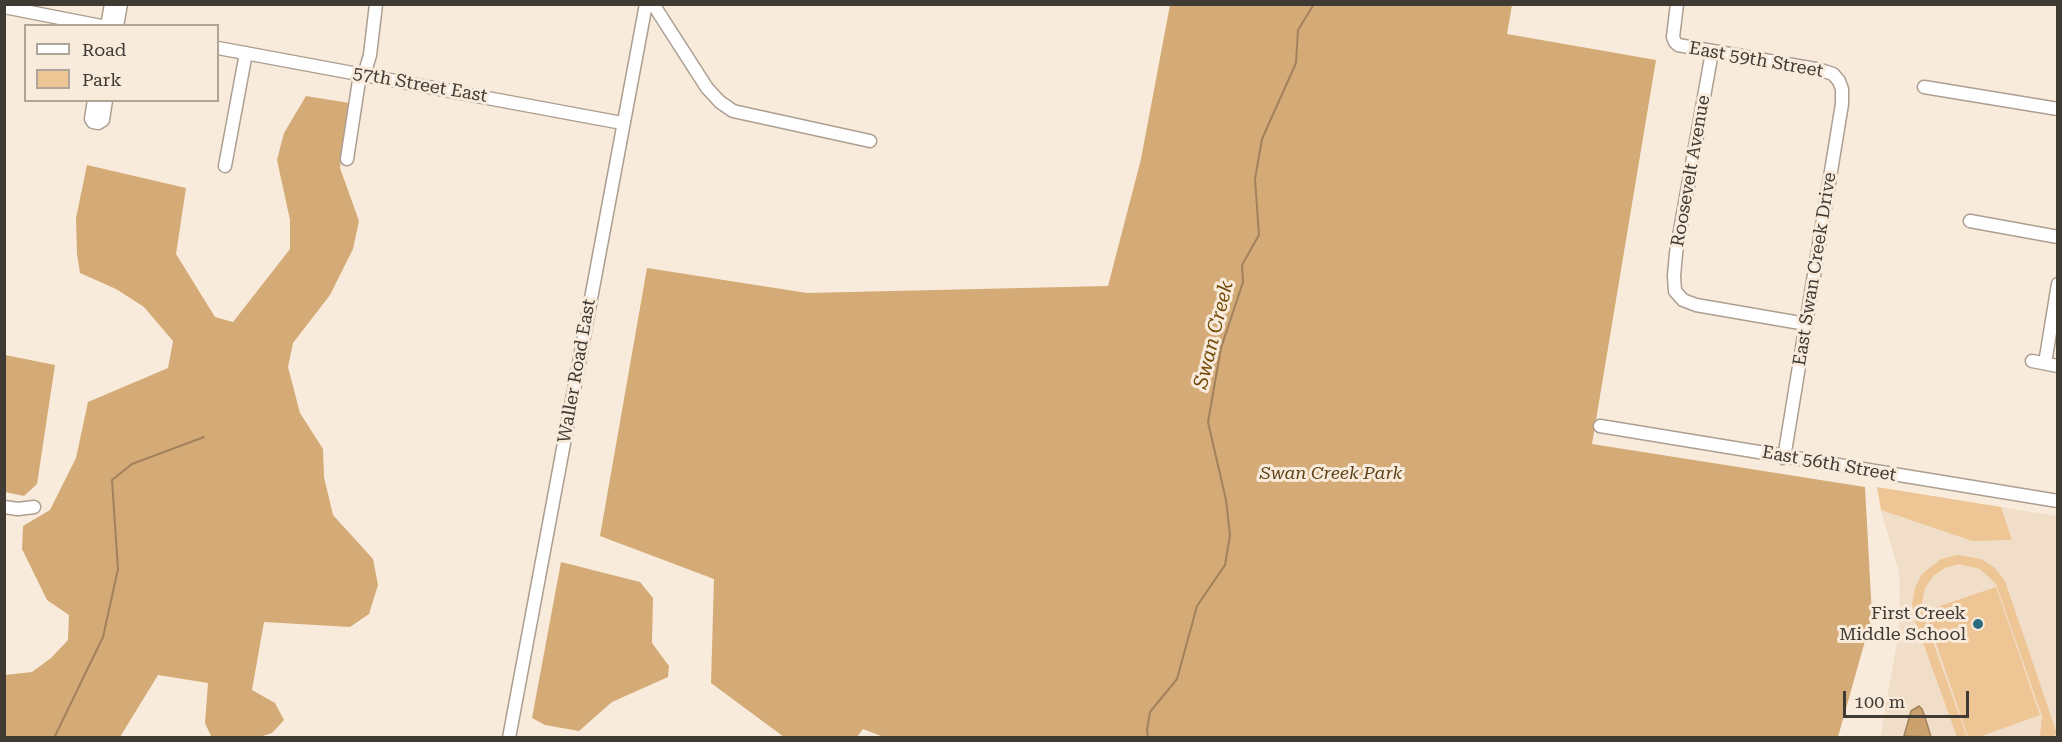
<!DOCTYPE html>
<style>
body{margin:0}
#map{position:relative;width:2062px;height:742px;overflow:hidden;background:#f9ebdb;font-family:"Roboto Serif",serif}
canvas{display:block}
.frame{position:absolute;inset:0;border:6px solid #3f3a34;pointer-events:none}
.legend{position:absolute;left:24px;top:24px;width:195px;height:78px;box-sizing:border-box;background:#f9ebdb;border:2px solid #afa498;margin:0;padding:8px 10px;list-style:none;font-size:18px;color:#3f3a34}
.legend li{display:flex;align-items:center;gap:12px;height:30px}
.legend b{width:30px;border:2px solid #afa498}
.scale{position:absolute;left:1843px;top:691px;width:126px;height:27px;box-sizing:border-box;border:3px solid #3f3a34;border-top:0;padding-left:8px;font-size:18px;line-height:21px;white-space:nowrap;color:#3f3a34;-webkit-text-stroke:4px #f9ebdb;paint-order:stroke}
</style>
<div id="map">
<canvas width="2062" height="742"></canvas>
<div class="frame"></div>
<ul class="legend">
<li><b style="height:8px;background:#fff"></b>Road</li>
<li><b style="height:16px;background:#eec594"></b>Park</li>
</ul>
<div class="scale">100 m</div>
</div>
<script>
const g = document.querySelector('canvas').getContext('2d');
g.lineJoin = 'round';
function fillPath(path, color) {
  g.fillStyle = color;
  g.fill(path, 'evenodd');
}
function toPath(rows) {
  const path = new Path2D();
  for (const r of rows) {
    path.moveTo(r[0], r[1]);
    for (let i = 2; i < r.length; i += 2) path.lineTo(r[i], r[i + 1]);
  }
  return path;
}
function trace(path, color, width, dash) {
  g.strokeStyle = color;
  g.lineWidth = width;
  g.lineCap = dash ? 'butt' : 'round';
  g.setLineDash(dash || []);
  g.stroke(path);
}
function label(font, color, halo, rows, align = 'center') {
  g.font = font + ' "Roboto Serif",serif';
  g.lineWidth = 6;
  g.setLineDash([]);
  g.textBaseline = 'middle';
  g.strokeStyle = halo;
  g.fillStyle = color;
  for (const [text, x, y, turn = 0] of rows) {
    g.save();
    g.translate(x, y);
    g.rotate((+turn || 0) * Math.PI / 180);
    g.textAlign = isNaN(turn) ? turn : align;
    if (halo) g.strokeText(text, 0, 0);
    g.fillText(text, 0, 0);
    g.restore();
  }
}
fillPath(toPath([
 [2001,507,2057,516,2057,737,1880,738,1898,637,1900,611,1899,573,1881,510,1972,541,2012,540]
]), '#f1dec8');
fillPath(toPath([
 [1877,487,2001,507,2012,540,1972,541,1881,510],
 [1957,555,1981,559,1995,568,2005,581,2057,734,2050,737,2040,737,2042,716,1996,584,1980,569,1959,564,1945,568,1933,576,1925,588,1922,603,1924,617,1967,737,1957,737,1915,620,1912,604,1915,588,1922,574,1941,559],
 [1996,587,2040,715,1979,737,1968,737,1925,611]
]), '#eec594');
fillPath(toPath([
 [1170,5,1512,5,1507,34,1656,60,1592,444,1865,487,1872,616,1838,737,886,738,863,729,857,737,784,737,711,683,714,579,600,536,647,268,807,293,1108,286,1141,159],
 [306,96,349,103,340,168,359,221,353,249,330,295,293,343,288,367,300,413,323,449,324,477,333,515,373,559,378,585,369,614,350,627,264,622,252,690,275,703,284,720,272,733,256,738,220,738,211,736,205,723,208,683,158,675,120,737,5,737,5,675,32,672,51,658,68,640,69,615,47,600,22,549,23,526,50,510,76,458,88,402,168,368,173,341,144,307,116,289,80,273,77,254,76,218,87,165,186,188,176,254,215,317,233,322,290,249,290,220,277,160,284,133],
 [5,355,55,365,37,484,24,496,5,492],
 [561,562,640,582,653,598,652,643,669,666,668,677,612,702,579,731,545,725,532,718]
]), '#d4aa76');
const water = toPath([
 [1919,706,1922,709,1925,717,1931,737,1904,736,1911,711,1919,706]
]);
fillPath(water, '#cba16d');
trace(water, '#a1825c', 1.5);
trace(toPath([
 [54,738,103,637,118,569,112,480,132,464,204,437],
 [1148,738,1147,730,1150,712,1177,679,1197,606,1225,565,1230,535,1226,500,1208,422,1221,348,1243,282,1242,265,1259,235,1255,179,1262,139,1296,63,1298,30,1314,4]
]), '#a1825c', 2);
const minor = toPath([
 [653,4,707,88,720,102,733,111,870,141],
 [1677,4,1673,37,1675,42,1678,45,1821,70,1833,74,1839,81,1842,89,1842,104,1784,458],
 [4,7,101,26],
 [107,26,111,4],
 [117,26,121,4],
 [218,48,622,123],
 [1712,52,1676,253,1674,276,1675,291,1683,300,1696,305,1806,324],
 [364,75,370,55,376,4],
 [1924,87,2058,109],
 [94,100,91,119,93,122,98,123,103,120,106,100],
 [347,159,360,74],
 [225,166,246,53],
 [1970,221,2058,237],
 [2032,361,2058,366],
 [2045,363,2058,284],
 [1600,426,2058,501],
 [4,507,18,509,34,507],
 [509,738,646,4]
]);
trace(minor, '#ac9f91', 15);
trace(minor, '#fff', 12);
for (const [x, y, r, color] of [
 [1978,624,6,"#2b6c80"]
]) {
  const dot = new Path2D();
  dot.arc(x, y, r, 0, 2 * Math.PI);
  g.fillStyle = color;
  g.fill(dot);
  trace(dot, '#f9ebdb', 2);
}
label('18px', '#3f3a34', '#f9ebdb', [
 ["East 59th Street",1756,60,10],
 ["57th Street East",420,85,10],
 ["Roosevelt Avenue",1691,171,-80],
 ["East Swan Creek Drive",1815,269,-81],
 ["Waller Road East",577,371,-80],
 ["East 56th Street",1829,464,10]
]);
label('italic 18px', '#5f4219', '#f9ebdb', [
 ["Swan Creek Park",1331,474]
]);
label('18px', '#3f3a34', '#f9ebdb', [
 ["First Creek",1966,614],
 ["Middle School",1966,635]
], 'right');
label('italic 20px', '#724907', '#f9ebdb', [
 ["Swan Creek",1214,335,-76]
]);
</script>
